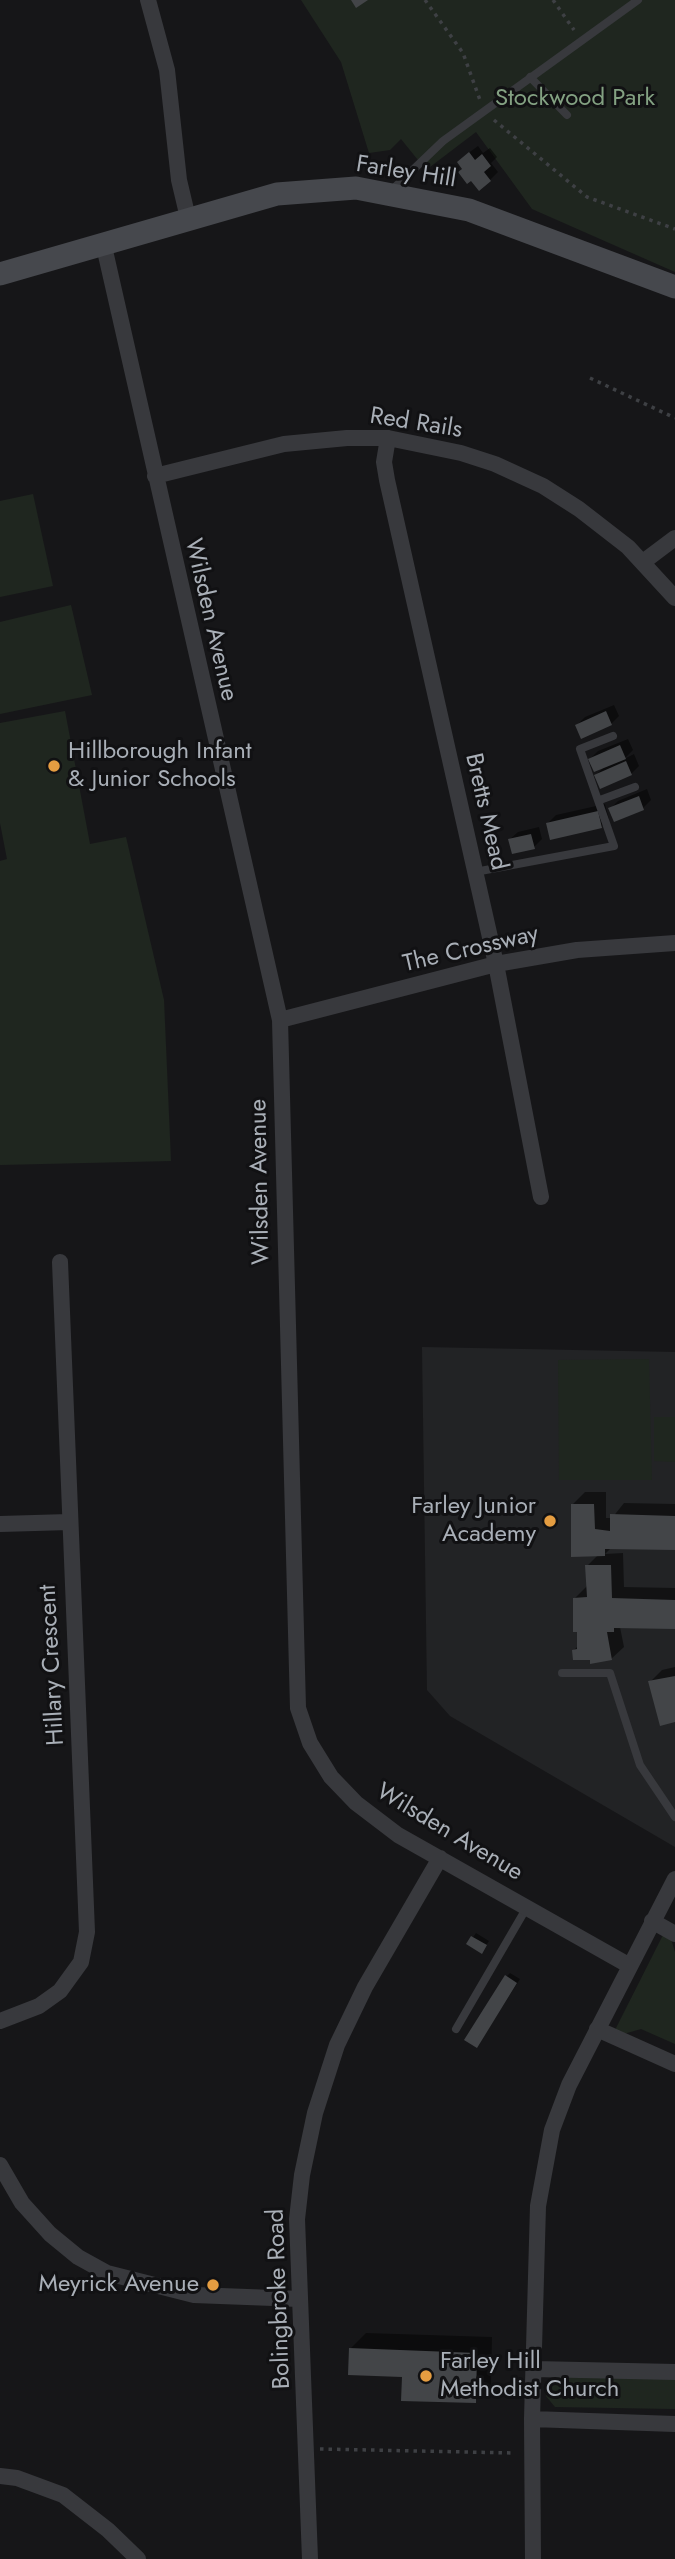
<!DOCTYPE html>
<style>
body{margin:0}
canvas{display:block;background:#161618}
</style>
<canvas width="675" height="2559"></canvas>
<script>
const g = document.querySelector('canvas').getContext('2d');
g.lineJoin = 'round';
function fillPath(path, color) {
  g.fillStyle = color;
  g.fill(path, 'evenodd');
}
function toPath(rows) {
  const path = new Path2D();
  for (const r of rows) {
    path.moveTo(r[0], r[1]);
    for (let i = 2; i < r.length; i += 2) path.lineTo(r[i], r[i + 1]);
  }
  return path;
}
function trace(path, color, width, dash) {
  g.strokeStyle = color;
  g.lineWidth = width;
  g.lineCap = dash ? 'butt' : 'round';
  g.setLineDash(dash || []);
  g.stroke(path);
}
function label(font, color, halo, rows, align = 'center') {
  g.font = font + ' Jost,sans-serif';
  g.lineWidth = 6;
  g.setLineDash([]);
  g.textBaseline = 'middle';
  g.strokeStyle = halo;
  g.fillStyle = color;
  for (const [text, x, y, turn = 0] of rows) {
    g.save();
    g.translate(x, y);
    g.rotate((+turn || 0) * Math.PI / 180);
    g.textAlign = isNaN(turn) ? turn : align;
    if (halo) g.strokeText(text, 0, 0);
    g.fillText(text, 0, 0);
    g.restore();
  }
}
fillPath(toPath([
 [422,1347,675,1352,675,1847,450,1716,427,1690]
]), '#222325');
fillPath(toPath([
 [301,0,675,0,675,272,532,209,476,132,426,170,401,139,390,150,369,153,341,62],
 [33,494,53,586,0,597,0,501],
 [71,605,92,695,0,714,0,622],
 [65,711,90,844,126,837,164,1000,171,1161,0,1165,0,861,7,859,0,823,0,723],
 [649,1359,652,1480,559,1480,558,1360],
 [654,1417,675,1417,675,1462,654,1461],
 [663,1935,671,1939,675,1952,675,2044,641,2029,620,2035,614,2032],
 [557,2373,675,2376,675,2409,555,2407,546,2396,545,2388]
]), '#1f261f');
fillPath(toPath([
 [478,146,483,153,490,148,497,157,491,163,498,172,490,180,464,168,467,154],
 [614,705,619,716,611,724,577,725,585,717],
 [628,739,633,750,624,759,634,754,639,766,631,774,596,775,605,766,590,759,598,751],
 [647,789,651,800,643,808,610,809,618,801],
 [605,804,609,819,601,827,548,823,556,815],
 [539,827,542,839,534,847,510,839,518,832],
 [585,1492,606,1492,606,1518,612,1518,624,1503,675,1504,675,1548,612,1547,605,1554,623,1553,624,1587,675,1588,675,1627,620,1627,624,1647,611,1659,592,1658,574,1650,579,1645,574,1599,587,1586,587,1566,598,1555,573,1504],
 [675,1667,675,1720,650,1682,662,1670],
 [476,1933,489,1941,482,1951,469,1943],
 [510,1973,520,1979,480,2042,507,1976],
 [366,2333,492,2337,491,2385,475,2401,403,2375,350,2349]
]), '#0007');
fillPath(toPath([
 [351,0,368,0,356,8],
 [469,152,475,160,482,154,491,166,484,172,491,181,479,191,471,181,467,184,458,172,462,169,457,162],
 [606,711,612,725,581,739,575,725],
 [620,745,626,759,594,772,588,759],
 [626,761,632,775,600,789,594,775],
 [639,796,644,810,614,822,608,808],
 [598,811,602,828,550,840,546,823],
 [531,834,535,849,512,854,508,839],
 [571,1504,594,1504,595,1529,610,1531,610,1514,675,1516,675,1550,605,1549,605,1556,571,1557],
 [585,1565,611,1565,612,1598,675,1600,675,1629,614,1628,614,1632,607,1632,612,1660,590,1664,590,1660,573,1660,572,1650,577,1649,577,1632,573,1632,573,1598,587,1597],
 [675,1676,675,1722,660,1726,648,1681],
 [471,1936,487,1945,482,1954,466,1944],
 [505,1975,517,1983,477,2048,464,2040],
 [349,2348,477,2353,476,2403,401,2401,402,2377,348,2375]
]), '#434548');
trace(toPath([
 [425,0,463,53,480,100],
 [553,0,574,30],
 [494,120,587,197,675,229],
 [590,378,675,418],
 [320,2449,515,2453]
]), '#3e4044', 3.5, [3.5, 5]);
trace(toPath([
 [530,77,567,115],
 [392,190,443,141,638,0],
 [600,800,635,787],
 [475,872,614,846,580,749,613,736],
 [562,1673,610,1673,640,1765,675,1817],
 [456,2029,527,1907]
]), '#38393d', 8);
trace(toPath([
 [148,0,167,70,179,180,188,218],
 [103,242,280,1020,298,1708,310,1743,331,1777,356,1803,398,1835,630,1966],
 [388,438,384,462,387,480,496,964,541,1197],
 [155,476,284,444,347,438,388,438,461,453,495,464,543,486,579,509,628,547,675,598],
 [643,562,675,538],
 [280,1020,496,964,577,950,675,943],
 [0,1524,69,1522],
 [652,1921,675,1934],
 [0,2021,39,2006,60,1991,81,1962,87,1932,60,1262],
 [597,2029,675,2064],
 [0,2165,22,2203,50,2234,78,2257,107,2273,194,2295,300,2299],
 [533,2369,675,2372],
 [532,2419,675,2424],
 [0,2476,17,2478,63,2495,108,2530,138,2559],
 [310,2559,297,2219,302,2175,315,2113,337,2045,365,1987,440,1858],
 [533,2559,532,2419,538,2206,552,2130,569,2085,675,1879]
]), '#38393d', 16);
trace(toPath([
 [0,274,277,194,356,188,469,210,675,287]
]), '#46484d', 23);
for (const [x, y, r, color] of [
 [54,766,7,"#e59d41"],
 [550,1521,7,"#e59d41"],
 [213,2285,7,"#e59d41"],
 [426,2376,7,"#e59d41"]
]) {
  const dot = new Path2D();
  dot.arc(x, y, r, 0, 2 * Math.PI);
  g.fillStyle = color;
  g.fill(dot);
  trace(dot, '#111113', 2.5);
}
label('24px', '#83a182', '#111113', [
 ["Stockwood Park",575,99]
]);
label('24px', '#a9afb7', '#111113', [
 ["Farley Hill",406,173,9],
 ["Red Rails",416,424,9],
 ["Wilsden Avenue",210,620,77],
 ["Bretts Mead",485,812,77],
 ["The Crossway",471,950,-13],
 ["Wilsden Avenue",261,1182,-91],
 ["Hillary Crescent",53,1665,-93],
 ["Wilsden Avenue",449,1833,31],
 ["Bolingbroke Road",280,2299,-92]
]);
label('24px', '#a9afb7', '#111113', [
 ["Hillborough Infant",68,752],
 ["& Junior Schools",68,780],
 ["Farley Junior",536,1507,"right"],
 ["Academy",536,1535,"right"],
 ["Meyrick Avenue",199,2285,"right"],
 ["Farley Hill",440,2362],
 ["Methodist Church",440,2390]
], 'left');
</script>
